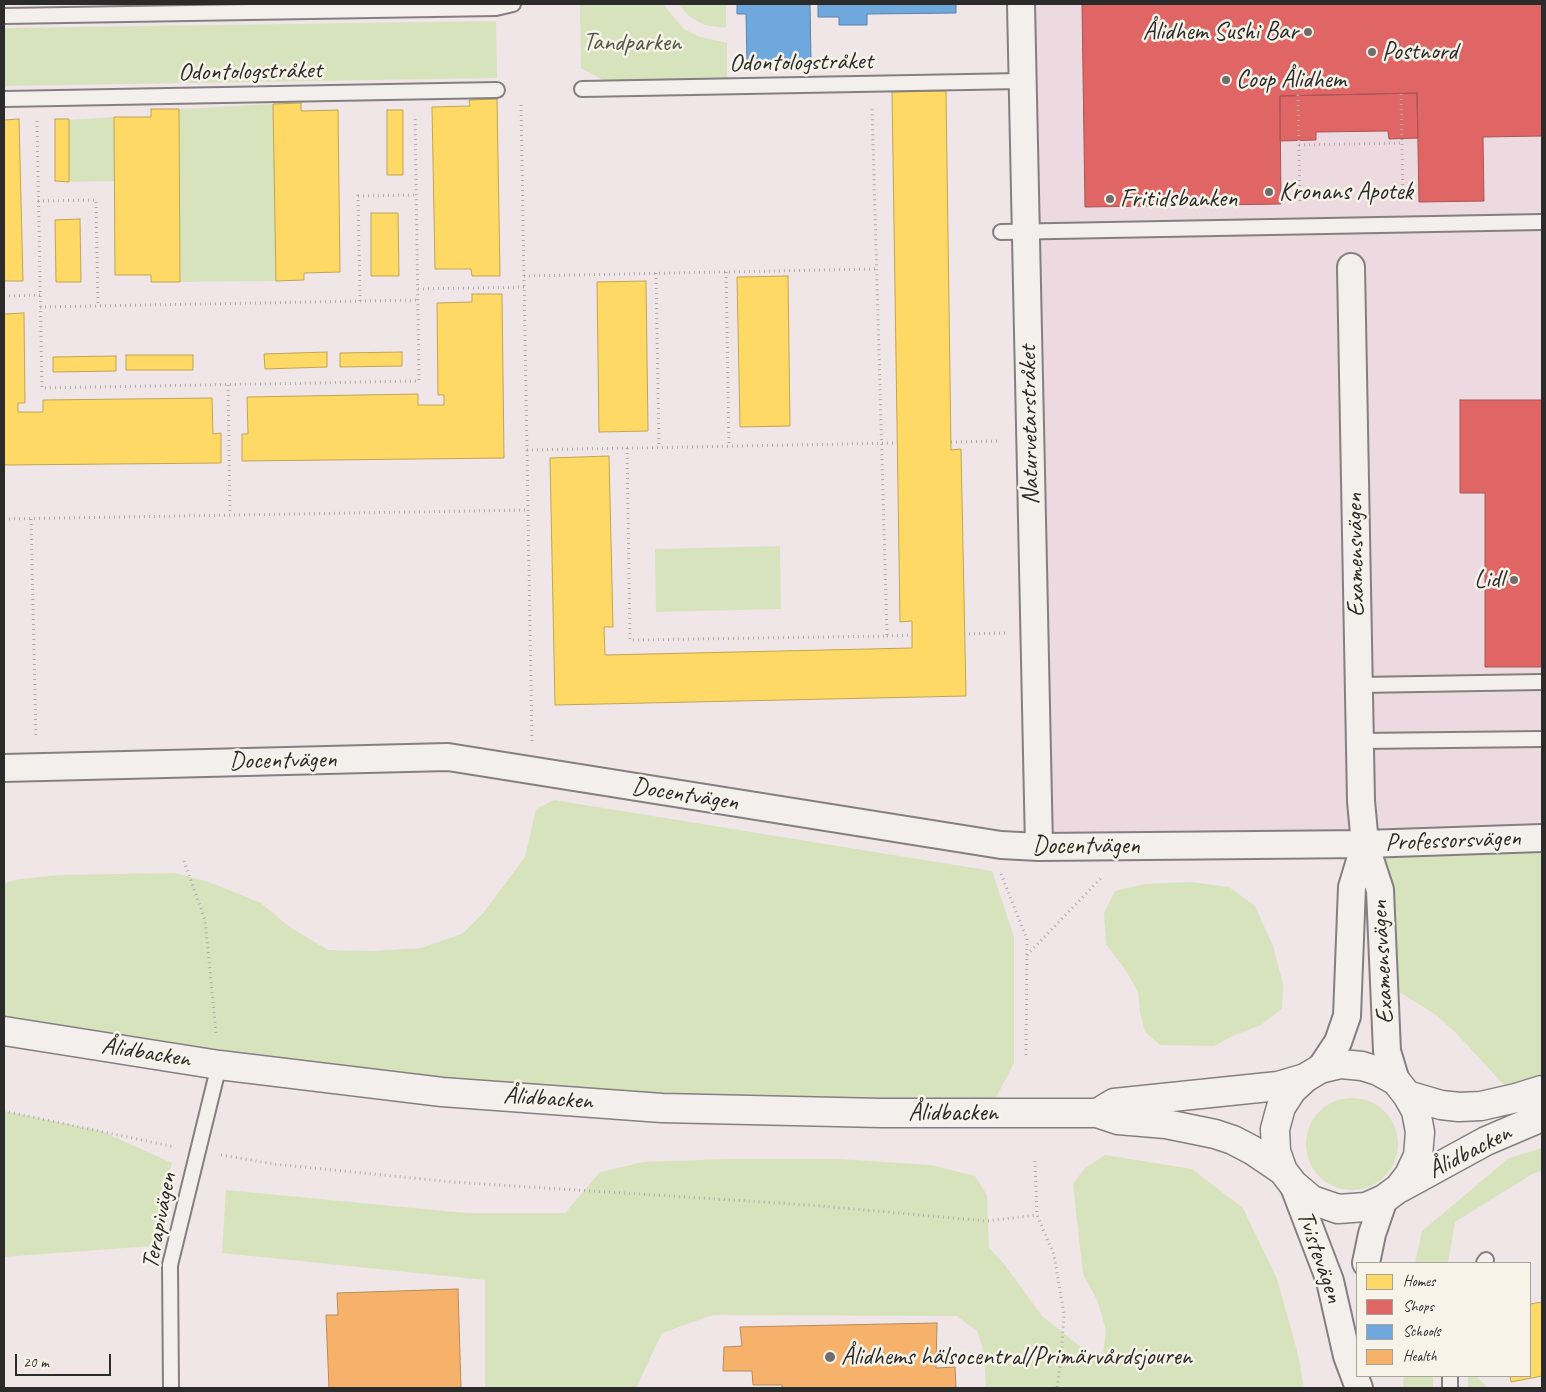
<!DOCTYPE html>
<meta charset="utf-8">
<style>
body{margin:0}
#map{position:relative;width:1546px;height:1392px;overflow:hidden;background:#f0e6e8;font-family:Caveat,sans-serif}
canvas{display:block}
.frame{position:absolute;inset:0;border:5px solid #2b2b2b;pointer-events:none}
.legend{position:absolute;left:1356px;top:1262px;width:175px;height:115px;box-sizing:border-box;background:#f7f3e8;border:1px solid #a5a39c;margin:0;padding:6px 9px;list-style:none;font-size:15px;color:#2b2b2b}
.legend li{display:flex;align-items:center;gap:10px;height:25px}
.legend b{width:25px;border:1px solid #a5a39c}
.scale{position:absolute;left:15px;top:1354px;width:96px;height:22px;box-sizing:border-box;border:2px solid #2b2b2b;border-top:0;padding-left:6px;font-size:15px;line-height:18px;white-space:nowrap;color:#2b2b2b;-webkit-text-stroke:4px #f7f3e8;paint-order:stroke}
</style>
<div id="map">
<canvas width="1546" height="1392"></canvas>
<div class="frame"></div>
<ul class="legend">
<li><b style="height:14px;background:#ffd966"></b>Homes</li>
<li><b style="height:14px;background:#e06666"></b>Shops</li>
<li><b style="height:14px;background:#6fa8dc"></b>Schools</li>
<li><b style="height:14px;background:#f6b26b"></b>Health</li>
</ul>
<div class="scale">20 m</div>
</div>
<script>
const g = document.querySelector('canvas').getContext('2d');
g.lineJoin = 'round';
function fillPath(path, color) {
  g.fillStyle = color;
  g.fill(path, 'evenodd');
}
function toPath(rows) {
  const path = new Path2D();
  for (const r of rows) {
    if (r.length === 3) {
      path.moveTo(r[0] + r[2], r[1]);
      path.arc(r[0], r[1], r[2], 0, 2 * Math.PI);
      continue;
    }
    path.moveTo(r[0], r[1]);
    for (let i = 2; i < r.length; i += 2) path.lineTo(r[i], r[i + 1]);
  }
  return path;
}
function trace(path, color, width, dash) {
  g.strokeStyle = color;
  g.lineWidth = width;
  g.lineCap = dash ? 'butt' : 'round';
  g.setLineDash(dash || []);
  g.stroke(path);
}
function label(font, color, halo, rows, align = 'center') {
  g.font = font + ' Caveat,sans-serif';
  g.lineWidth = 5;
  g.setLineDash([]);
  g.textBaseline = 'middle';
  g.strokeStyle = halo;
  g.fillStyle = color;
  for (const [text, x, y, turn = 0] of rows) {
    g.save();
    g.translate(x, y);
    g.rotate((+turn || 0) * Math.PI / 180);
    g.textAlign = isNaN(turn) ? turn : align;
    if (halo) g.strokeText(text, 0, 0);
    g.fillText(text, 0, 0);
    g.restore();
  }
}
fillPath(toPath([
 [1018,4,1542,4,1542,839,1039,847]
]), '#edd9e0');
fillPath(toPath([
 [580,4,664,4,671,14,684,29,700,37,727,43,727,82,610,84,581,68],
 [678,4,726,4,726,28,709,26,700,23,689,16],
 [496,21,497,78,4,86,4,28],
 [273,104,276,281,180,282,179,109],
 [114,117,114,181,69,182,69,120],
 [780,546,781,609,656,612,655,549],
 [554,800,992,871,1014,937,1014,1063,988,1113,662,1108,4,1031,4,883,20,879,59,875,175,873,209,882,261,903,291,928,328,950,372,951,421,948,462,934,484,912,525,857,536,809],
 [1542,838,1542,1090,1516,1098,1456,1033,1436,1015,1385,983,1365,844],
 [1191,882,1229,887,1255,906,1273,946,1283,984,1282,1009,1261,1025,1235,1035,1214,1046,1160,1045,1145,1032,1140,1013,1138,992,1126,971,1106,944,1104,913,1115,891,1145,884],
 [1352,1144,46],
 [4,1111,101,1131,172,1163,152,1246,4,1257],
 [1542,1148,1542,1171,1534,1173,1455,1222,1448,1263,1415,1263,1422,1231,1509,1158],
 [1105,1155,1192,1169,1243,1208,1277,1279,1298,1354,1304,1388,986,1388,984,1352,977,1331,957,1316,713,1315,662,1333,636,1388,485,1388,485,1280,222,1253,226,1190,466,1213,565,1213,600,1172,643,1162,728,1159,839,1159,931,1165,975,1176,987,1195,989,1248,1005,1265,1042,1316,1102,1364,1106,1330,1097,1300,1083,1274,1073,1184,1084,1169],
 [1404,1376,1433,1376,1433,1388,1403,1388],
 [1468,1376,1476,1376,1488,1388,1468,1388]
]), '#d7e3bd');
const homes = toPath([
 [946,91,951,450,961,449,966,696,555,705,550,458,609,456,613,627,604,627,605,655,912,648,912,621,900,622,892,92,946,91],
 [497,99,500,276,472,276,471,269,435,269,432,107,470,106,469,100,497,99],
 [301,103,301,111,338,110,340,272,304,273,304,280,276,281,273,104,301,103],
 [151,109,179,109,180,282,151,282,151,275,115,275,114,117,151,117,151,109],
 [387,110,403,110,403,175,387,175,387,110],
 [19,119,23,281,4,281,4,120,19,119],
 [55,119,69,119,69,182,55,181,55,119],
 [371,213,398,213,399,276,371,276,371,213],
 [80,219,81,282,56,282,55,220,80,219],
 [788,276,790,426,740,427,737,277,788,276],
 [646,281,648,431,599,432,597,282,646,281],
 [472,294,502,294,504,458,242,461,242,434,248,434,247,397,418,394,418,405,444,405,444,395,438,395,437,303,472,302,472,294],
 [24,313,25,403,18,403,18,412,43,412,43,400,212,398,213,434,221,433,221,463,4,465,4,314,24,313],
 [327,352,327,367,265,369,264,354,327,352],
 [402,352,402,366,340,367,340,353,402,352],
 [126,355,193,355,193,370,126,370,126,355],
 [116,356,116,371,53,372,53,357,116,356],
 [1542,1302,1542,1376,1511,1382,1510,1376,1530,1376,1530,1304,1542,1302]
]);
fillPath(homes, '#ffd966');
trace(homes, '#bfa554', 1);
const shops = toPath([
 [1082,4,1542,4,1542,136,1483,137,1484,201,1419,202,1417,93,1280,96,1281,204,1085,207,1082,4],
 [1417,93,1418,138,1389,139,1388,131,1316,132,1316,140,1280,141,1280,96,1417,93],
 [1460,400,1542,400,1542,667,1485,667,1485,493,1460,493,1460,400]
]);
fillPath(shops, '#e06666');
trace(shops, '#aa5454', 1);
const schools = toPath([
 [737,4,810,4,811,61,747,61,746,14,737,14,737,4],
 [818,4,956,4,956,13,867,14,867,25,839,25,839,17,818,17,818,4]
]);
fillPath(schools, '#6fa8dc');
trace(schools, '#5b82a7', 1);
const health = toPath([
 [458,1289,461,1388,329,1388,326,1315,338,1315,337,1293,458,1289],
 [937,1323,936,1368,955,1367,956,1388,782,1388,782,1385,753,1385,752,1371,723,1371,724,1347,742,1346,740,1327,937,1323]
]);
fillPath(health, '#f6b26b');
trace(health, '#b98a58', 1);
const service = toPath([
 [4,16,496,8,513,4],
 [582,89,1022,81],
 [4,99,497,90],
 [1001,232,1542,222],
 [1359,685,1542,682],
 [1360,741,1542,739],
 [1484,1263,1486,1260],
 [171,1388,170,1265,219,1065],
 [1450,1388,1450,1376]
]);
const minor = toPath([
 [1021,4,1039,847],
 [1351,267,1361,801,1365,844,1380,890,1387,1051,1396,1081],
 [4,768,448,757,1001,845,1039,847,1365,844,1542,838],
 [1320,1069,1338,1042,1347,1016,1352,887,1365,844],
 [1293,1184,1330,1281,1347,1356,1359,1388],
 [1366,1263,1372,1234,1384,1199]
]);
const secondary = toPath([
 [4,1031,219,1065,442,1092,662,1108,881,1113,1097,1113,1118,1120,1166,1124,1215,1134,1233,1140,1252,1150,1283,1171],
 [1407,1095,1441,1105,1459,1107,1481,1106,1516,1098,1542,1090],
 [1099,1112,1114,1103,1278,1086,1305,1078,1320,1069,1341,1064,1362,1066,1378,1071,1396,1081,1407,1095,1416,1111,1420,1132,1418,1156,1409,1175,1399,1188,1384,1199,1366,1207,1338,1209,1312,1200,1293,1184,1283,1171,1276,1151,1275,1129,1281,1107,1292,1090,1305,1078],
 [1400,1188,1486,1141,1542,1117]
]);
trace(service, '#847f80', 18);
trace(minor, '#847f80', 30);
trace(secondary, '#847f80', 31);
trace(toPath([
 [1401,94,1403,201],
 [1298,95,1300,203],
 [521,105,532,742],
 [37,121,42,388,419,381,415,115],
 [1299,145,1402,143],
 [38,201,96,200,98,306],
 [726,272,729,445],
 [656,273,659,447],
 [524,276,876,269],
 [418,289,524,287],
 [4,296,40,295],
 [360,301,358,196,416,195],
 [40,307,418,300],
 [228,385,230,515],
 [951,442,1000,441],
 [627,448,630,640,887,636,872,107],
 [527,450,897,443],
 [4,519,528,510],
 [31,519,36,739],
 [964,634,1006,633],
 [887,636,912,635],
 [184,861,205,920,216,1033],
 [1001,874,1027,939,1026,1056],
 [1027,955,1103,876],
 [4,1111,175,1147],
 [221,1155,274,1164,452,1182,809,1205,987,1221,1037,1215],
 [1035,1161,1037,1215,1054,1255,1064,1314,1061,1358,1057,1388]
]), '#aeabaa', 3, [1, 4]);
trace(service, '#f2efec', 14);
trace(minor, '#f2efec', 26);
trace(secondary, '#f2efec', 28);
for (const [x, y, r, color] of [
 [1308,32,5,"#706c6d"],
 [1372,52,5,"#706c6d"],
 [1226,80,5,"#706c6d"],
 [1269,192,5,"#706c6d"],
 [1110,199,5,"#706c6d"],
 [1514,580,5,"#706c6d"],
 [830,1357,6,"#706c6d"]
]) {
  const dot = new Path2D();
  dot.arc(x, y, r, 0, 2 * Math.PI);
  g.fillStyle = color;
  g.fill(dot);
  trace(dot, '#f7f3e8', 2);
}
label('25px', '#2b2b2b', '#f7f3e8', [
 ["Ålidhem Sushi Bar",1298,32,"right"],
 ["Postnord",1382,52],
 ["Coop Ålidhem",1236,80],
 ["Kronans Apotek",1279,192],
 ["Fritidsbanken",1120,199],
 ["Lidl",1504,580,"right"],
 ["Ålidhems hälsocentral/Primärvårdsjouren",841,1357]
], 'left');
label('25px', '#515846', '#f7f3e8', [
 ["Tandparken",632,43]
]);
label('25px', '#2b2b2b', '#f7f3e8', [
 ["Odontologstråket",801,63,-1],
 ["Odontologstråket",250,72,-1],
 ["Naturvetarstråket",1030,425,-91],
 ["Examensvägen",1356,555,-91],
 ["Docentvägen",283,761,-1],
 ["Docentvägen",685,795,9],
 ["Professorsvägen",1453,841,-2],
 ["Docentvägen",1086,846],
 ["Examensvägen",1383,962,-93],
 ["Ålidbacken",146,1053,9],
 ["Ålidbacken",548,1099,4],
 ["Ålidbacken",953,1113],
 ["Ålidbacken",1470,1152,-27],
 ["Terapivägen",160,1221,-79],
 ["Tvistevägen",1319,1257,71]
]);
</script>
